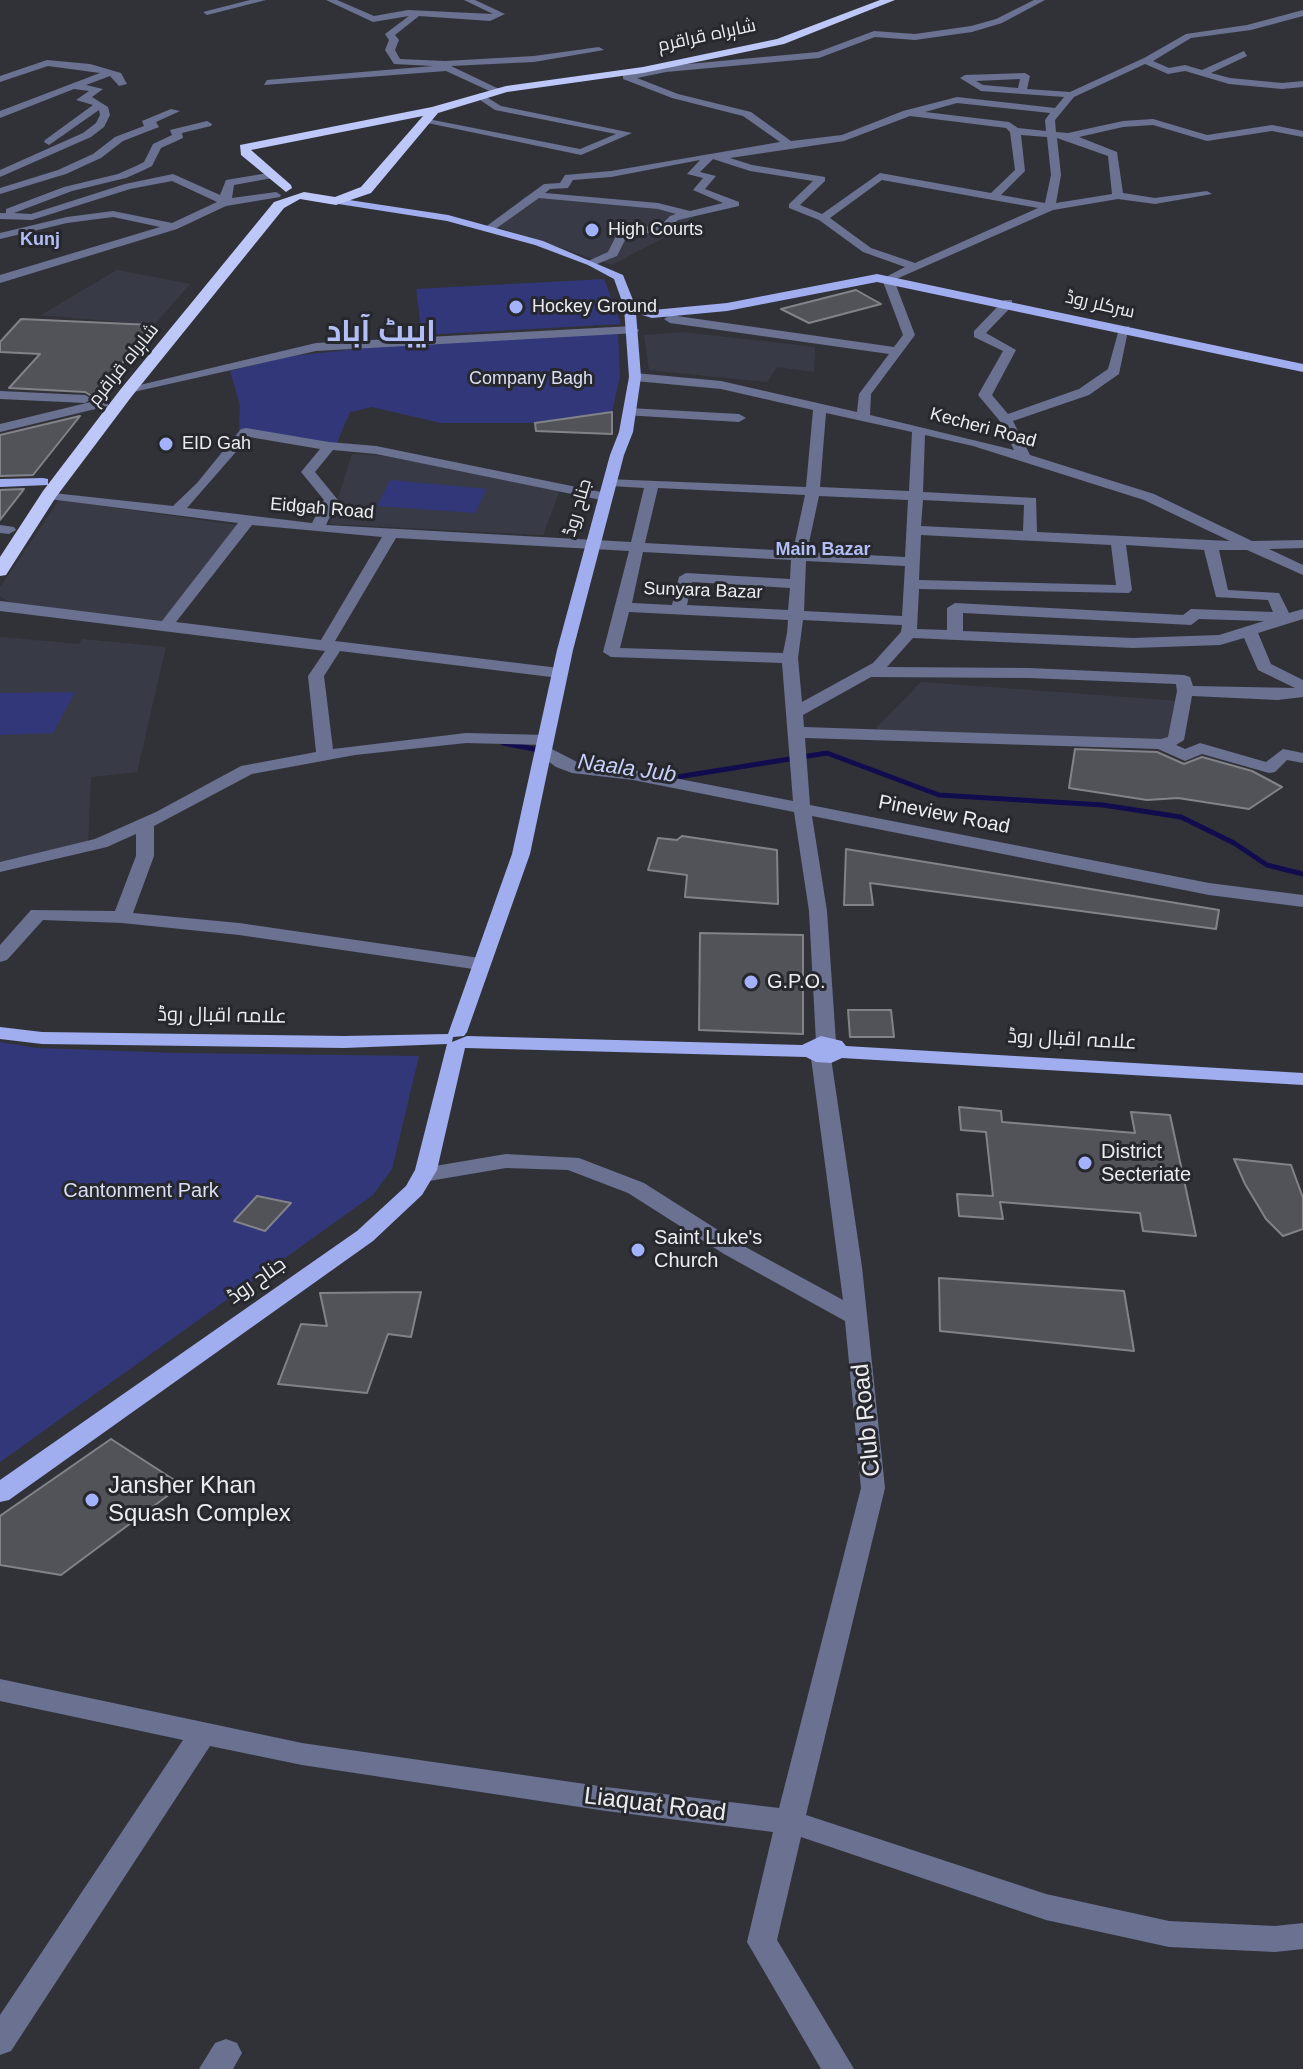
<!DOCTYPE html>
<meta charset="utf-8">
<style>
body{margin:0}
canvas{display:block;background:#313238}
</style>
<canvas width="1303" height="2069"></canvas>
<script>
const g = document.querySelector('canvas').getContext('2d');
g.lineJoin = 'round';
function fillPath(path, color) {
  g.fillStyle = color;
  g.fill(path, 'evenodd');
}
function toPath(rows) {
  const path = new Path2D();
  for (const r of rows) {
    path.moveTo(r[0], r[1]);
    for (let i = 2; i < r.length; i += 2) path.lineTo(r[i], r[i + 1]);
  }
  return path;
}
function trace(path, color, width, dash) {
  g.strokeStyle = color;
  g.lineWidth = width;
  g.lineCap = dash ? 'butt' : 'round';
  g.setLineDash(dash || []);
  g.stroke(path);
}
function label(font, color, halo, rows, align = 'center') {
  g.font = font + ' Helvetica,Cairo,sans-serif';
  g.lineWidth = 6;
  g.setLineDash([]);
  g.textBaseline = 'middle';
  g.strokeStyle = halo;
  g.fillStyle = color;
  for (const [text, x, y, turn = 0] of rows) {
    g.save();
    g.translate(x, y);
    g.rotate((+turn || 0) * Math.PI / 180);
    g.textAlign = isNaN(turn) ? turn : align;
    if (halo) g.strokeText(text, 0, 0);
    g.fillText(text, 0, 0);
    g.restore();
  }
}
fillPath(toPath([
 [525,196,649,204,699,213,665,237,612,265,495,226],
 [117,270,190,284,154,325,41,315],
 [682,332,815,347,814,372,777,367,767,382,649,370,644,335],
 [352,454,385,456,560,490,543,535,330,524],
 [59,500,243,526,175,622,11,603,0,596,0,587],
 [0,637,79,644,82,639,166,647,137,772,91,777,88,843,0,867],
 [921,682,1179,701,1172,740,878,735,877,727]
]), '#383b46');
fillPath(toPath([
 [604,279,621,324,422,335,416,289],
 [618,332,620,376,612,412,534,423,441,423,372,407,350,412,336,445,239,431,240,405,230,371,284,357,410,343],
 [390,480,487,489,475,513,377,506],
 [75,692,53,733,0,735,0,693],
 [0,1042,37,1048,178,1053,419,1056,392,1169,373,1195,0,1462]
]), '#313778');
trace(toPath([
 [503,743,539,750],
 [671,778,827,753,939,795,1103,805,1181,817,1234,843,1267,865,1303,874]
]), '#110c4e', 5);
const building = toPath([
 [856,290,881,304,809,323,781,309,856,290],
 [21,319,152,325,95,398,85,392,9,388,40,354,0,352,0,342,21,319],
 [612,412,612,434,536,431,535,423,612,412],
 [80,416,33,475,0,476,0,435,80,416],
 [24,489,21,493,0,520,0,490,24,489],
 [1075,749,1157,752,1184,764,1202,757,1252,771,1282,787,1249,809,1178,798,1147,800,1069,788,1075,749],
 [682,836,777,850,778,904,685,897,687,875,648,870,658,838,677,840,682,836],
 [846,849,1219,910,1216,929,870,883,873,905,844,905,846,849],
 [700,933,803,935,803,1034,699,1030,700,933],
 [848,1010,891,1010,894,1037,850,1037,848,1010],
 [959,1107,1001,1111,1002,1122,1135,1133,1131,1112,1170,1115,1196,1236,1143,1231,1140,1213,1000,1202,1003,1219,959,1216,957,1194,993,1196,986,1132,961,1130,959,1107],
 [1234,1159,1291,1165,1303,1198,1303,1229,1283,1236,1266,1219,1245,1184,1234,1159],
 [257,1196,291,1203,265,1231,234,1221,257,1196],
 [939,1278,1124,1291,1134,1351,940,1331,939,1278],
 [421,1292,411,1337,388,1334,367,1393,278,1384,301,1324,327,1326,320,1293,421,1292],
 [111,1439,182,1485,61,1575,0,1565,0,1516,111,1439]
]);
fillPath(building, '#515359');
trace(building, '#818389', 2);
fillPath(toPath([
 [250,0,266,0,207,15,203,12,250,0],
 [326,0,337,0,374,16,408,10,493,14,464,0,475,0,505,14,490,21,419,16,395,35,399,40,395,50,400,59,445,61,534,56,599,47,604,50,534,62,451,66,499,89,496,94,446,71,264,85,267,80,433,66,394,64,385,50,389,40,385,34,409,16,373,22,326,0],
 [1034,0,1045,0,1002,23,972,32,915,40,875,37,819,58,666,72,637,78,678,94,751,112,791,141,842,135,903,111,957,97,1055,108,1064,97,981,91,960,78,965,75,1025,73,1030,76,1027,89,1070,92,1144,58,1186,34,1247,25,1303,10,1303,16,1251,30,1191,38,1153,61,1169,68,1185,65,1202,70,1244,51,1247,56,1211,73,1230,78,1282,83,1303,81,1303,87,1282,89,1229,84,1185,71,1168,74,1145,64,1074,97,1055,120,1056,132,1068,133,1123,121,1153,119,1207,135,1272,125,1303,131,1303,137,1272,131,1207,141,1153,125,1123,127,1079,137,1117,152,1123,193,1155,198,1207,191,1212,194,1155,204,1118,199,1053,210,894,280,915,335,871,394,870,415,1014,450,999,420,978,395,1003,351,974,337,974,331,1004,300,1012,300,1012,306,986,333,1016,350,992,395,1008,414,1079,389,1108,369,1119,329,1129,326,1119,374,1089,395,1013,421,1030,455,1154,494,1252,541,1303,540,1303,548,1269,549,1303,565,1303,575,1247,550,1219,550,1228,590,1279,593,1289,613,1303,609,1303,619,1258,633,1271,664,1303,680,1303,697,1278,700,1192,696,1184,740,1176,745,1185,749,1200,743,1266,762,1283,749,1303,753,1303,763,1287,760,1275,772,1269,773,1202,754,1185,761,1158,749,805,738,810,805,1209,883,1303,895,1303,907,1209,895,812,816,827,911,836,1042,826,1048,816,1042,809,911,794,812,633,780,572,773,556,767,538,754,536,750,544,745,466,743,355,755,252,774,154,826,154,856,133,913,239,923,480,958,487,960,490,964,487,968,480,970,239,935,122,923,43,920,7,960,0,962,0,945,31,910,115,911,136,856,136,834,107,847,0,872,0,862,95,839,156,812,241,766,316,752,308,676,325,651,0,611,0,601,162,621,238,523,49,499,42,495,44,492,173,506,197,483,241,429,246,428,329,442,376,446,606,493,613,497,606,501,376,454,333,450,315,472,338,500,326,525,631,542,644,488,611,486,606,485,606,479,806,487,813,410,721,389,635,381,629,377,635,373,721,381,857,412,859,394,889,354,670,323,664,319,670,315,894,347,903,335,882,279,905,267,863,252,819,220,789,208,789,204,813,181,750,171,713,159,700,172,716,176,705,189,739,202,739,206,678,220,662,234,629,232,617,256,592,266,588,265,588,261,608,252,621,226,659,227,670,216,676,214,658,209,539,198,494,230,484,228,544,184,560,183,565,175,611,171,780,142,743,116,672,98,623,79,623,75,666,66,818,52,874,31,915,34,971,26,996,19,1034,0],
 [1020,79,1018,88,983,85,976,81,1020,79],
 [957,103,1050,113,1045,120,1046,131,1018,128,1009,122,925,112,957,103],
 [910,116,1006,128,1010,132,1015,170,991,193,880,173,822,214,800,205,825,181,825,177,752,165,730,158,844,141,910,116],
 [1021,135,1047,137,1051,175,1045,203,1001,195,1025,171,1021,135],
 [1057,138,1108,156,1112,194,1056,203,1061,175,1057,138],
 [700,160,687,174,703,178,693,190,723,203,690,211,658,203,545,193,550,189,568,188,573,180,611,177,700,160],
 [882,180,993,200,1038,208,915,263,871,248,830,218,882,180],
 [826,413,912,432,909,491,820,487,826,413],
 [925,435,973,446,1144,500,1230,541,1037,532,1036,498,923,492,925,435],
 [249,437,320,449,301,472,324,500,312,523,187,508,249,437],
 [658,488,805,495,793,551,645,543,658,488],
 [819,496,908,500,905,557,807,552,819,496],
 [923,500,1024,505,1023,531,921,526,923,500],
 [252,525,382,537,321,640,176,622,252,525],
 [921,535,1111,545,1116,585,919,580,921,535],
 [396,538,629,551,603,652,611,657,782,663,793,801,633,770,581,764,544,745,554,740,546,735,466,733,333,749,324,676,340,651,559,678,567,673,559,668,335,641,396,538],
 [1126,545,1204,550,1216,597,1268,600,1273,612,1191,609,1183,615,955,603,947,608,947,630,917,629,919,589,1129,593,1132,590,1126,545],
 [643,552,791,560,790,579,686,573,679,577,672,605,632,603,643,552],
 [806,561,905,566,902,616,804,611,806,561],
 [692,582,790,588,788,610,687,605,692,582],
 [629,612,788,620,787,633,783,653,620,648,629,612],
 [963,613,1191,625,1199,619,1264,621,1219,635,1133,638,963,631,963,613],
 [803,620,902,625,901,632,873,663,802,702,798,658,803,620],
 [913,638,1133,648,1220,645,1244,638,1258,670,1295,688,1193,686,1190,677,1184,675,1029,668,887,667,913,638],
 [871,677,1029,678,1176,684,1177,691,1168,737,1161,739,804,727,803,715,871,677],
 [47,60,90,64,121,73,127,84,119,86,110,76,86,85,103,89,92,97,108,107,110,115,104,127,91,137,0,177,0,170,83,133,96,123,100,115,99,110,49,145,44,142,45,140,93,105,76,100,89,91,74,89,0,118,0,111,100,73,48,66,0,82,0,76,47,60],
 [480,93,501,106,632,133,581,155,418,121,423,118,580,149,616,134,495,110,477,98,480,93],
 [171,109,180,111,156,122,159,127,123,141,101,158,66,174,0,194,0,188,58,170,93,154,115,137,144,126,142,121,171,109],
 [207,121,212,124,211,126,182,133,183,138,161,148,152,166,144,170,126,178,72,191,14,213,31,214,125,184,173,174,220,195,226,180,274,172,279,175,278,177,234,185,232,198,276,192,281,195,280,197,226,206,177,229,0,283,0,275,160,227,113,217,67,223,0,239,0,233,67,217,113,211,172,223,217,202,172,181,130,189,32,220,0,219,0,213,6,213,6,209,64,187,118,174,136,166,144,162,153,144,172,135,170,130,207,121],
 [633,326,639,330,637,333,316,351,129,393,123,389,316,343,633,326],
 [0,391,85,395,92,399,85,403,0,399,0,391],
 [103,399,108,400,108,406,0,432,0,424,103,399],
 [629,408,739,414,746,418,739,422,624,415,624,409,629,408],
 [0,525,14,527,16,530,9,534,0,533,0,525],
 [821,1052,831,1058,862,1267,885,1488,806,1815,1046,1894,1169,1921,1275,1926,1303,1923,1303,1949,1275,1952,1169,1947,1046,1920,801,1837,777,1940,854,2069,821,2069,747,1942,773,1832,606,1811,302,1765,210,1746,11,2051,0,2055,0,2015,183,1740,0,1701,0,1679,302,1743,606,1787,779,1808,861,1488,845,1321,724,1254,628,1193,568,1170,506,1168,423,1182,412,1175,423,1168,506,1154,579,1158,644,1183,740,1244,843,1300,811,1058,821,1052],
 [226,2039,237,2043,242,2053,233,2069,199,2069,215,2043,226,2039]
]), '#6a7191');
fillPath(toPath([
 [336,198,448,215,543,241,623,275,635,305,653,310,727,303,877,274,1303,364,1303,372,877,282,727,311,652,318,636,313,641,377,633,432,624,455,573,650,530,854,467,1032,464,1036,453,1037,452,1042,467,1036,802,1045,821,1036,842,1041,846,1046,1303,1073,1303,1085,842,1058,831,1063,816,1062,806,1057,465,1048,437,1170,422,1195,373,1241,9,1500,0,1502,0,1480,357,1231,406,1186,415,1170,447,1044,344,1048,42,1044,0,1039,0,1027,42,1032,344,1036,448,1034,512,854,557,650,610,455,619,432,629,377,624,307,614,279,588,265,535,245,447,221,332,203,331,201,336,198],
 [43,478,48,479,48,485,0,487,0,479,43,478]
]), '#a0adef');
fillPath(toPath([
 [880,0,895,0,784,44,643,73,507,92,438,113,371,193,336,205,300,199,284,208,132,396,56,497,6,575,0,576,0,557,43,491,120,390,274,202,304,192,335,197,361,187,423,116,251,150,291,185,292,188,286,192,241,155,240,145,432,107,506,86,643,67,777,39,880,0]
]), '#bdc8f8');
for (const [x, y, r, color] of [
 [592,230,8,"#a3b2fd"],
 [516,307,8,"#a3b2fd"],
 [166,444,8,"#a3b2fd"],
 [751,982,8,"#a3b2fd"],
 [1085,1163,8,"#a3b2fd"],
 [638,1250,8,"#a3b2fd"],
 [92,1500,8,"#a3b2fd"]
]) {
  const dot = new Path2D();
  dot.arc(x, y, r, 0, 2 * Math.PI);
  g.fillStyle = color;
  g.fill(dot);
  trace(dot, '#27282e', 3);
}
label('18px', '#ebecef', '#27282e', [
 ["شاہراہ قراقرم",707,36,-12],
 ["سرکلر روڈ",1100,305,13],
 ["شاہراہ قراقرم",124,365,-51],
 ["Kecheri Road",983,428,15],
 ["جناح روڈ",578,508,-74],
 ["Eidgah Road",322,509,5],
 ["Sunyara Bazar",703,591,2]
]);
label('18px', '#ebecef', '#27282e', [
 ["High Courts",608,230],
 ["Hockey Ground",532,307],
 ["EID Gah",182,444]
], 'left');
label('bold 18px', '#b2bef6', '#27282e', [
 ["Kunj",40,240],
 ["Main Bazar",823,550]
]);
label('18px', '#d9def3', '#27282e', [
 ["Company Bagh",531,379]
]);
label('20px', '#ebecef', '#27282e', [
 ["Pineview Road",944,815,11],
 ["علامہ اقبال روڈ",222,1016,1],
 ["علامہ اقبال روڈ",1072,1040,3],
 ["جناح روڈ",257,1281,-35]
]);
label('20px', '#ebecef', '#27282e', [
 ["G.P.O.",767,982],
 ["District",1101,1152],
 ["Secteriate",1101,1175],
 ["Saint Luke's",654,1238],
 ["Church",654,1261]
], 'left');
label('20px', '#d9def3', '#27282e', [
 ["Cantonment Park",141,1191]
]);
label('italic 22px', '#c7d0f9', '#27282e', [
 ["Naala Jub",627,769,8]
]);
label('24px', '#ebecef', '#27282e', [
 ["Club Road",867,1420,-96],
 ["Liaquat Road",655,1805,7]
]);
label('24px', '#ebecef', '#27282e', [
 ["Jansher Khan",108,1486],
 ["Squash Complex",108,1514]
], 'left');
label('bold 30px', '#b2bef6', '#27282e', [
 ["ایبٹ آباد",381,333]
]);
</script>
